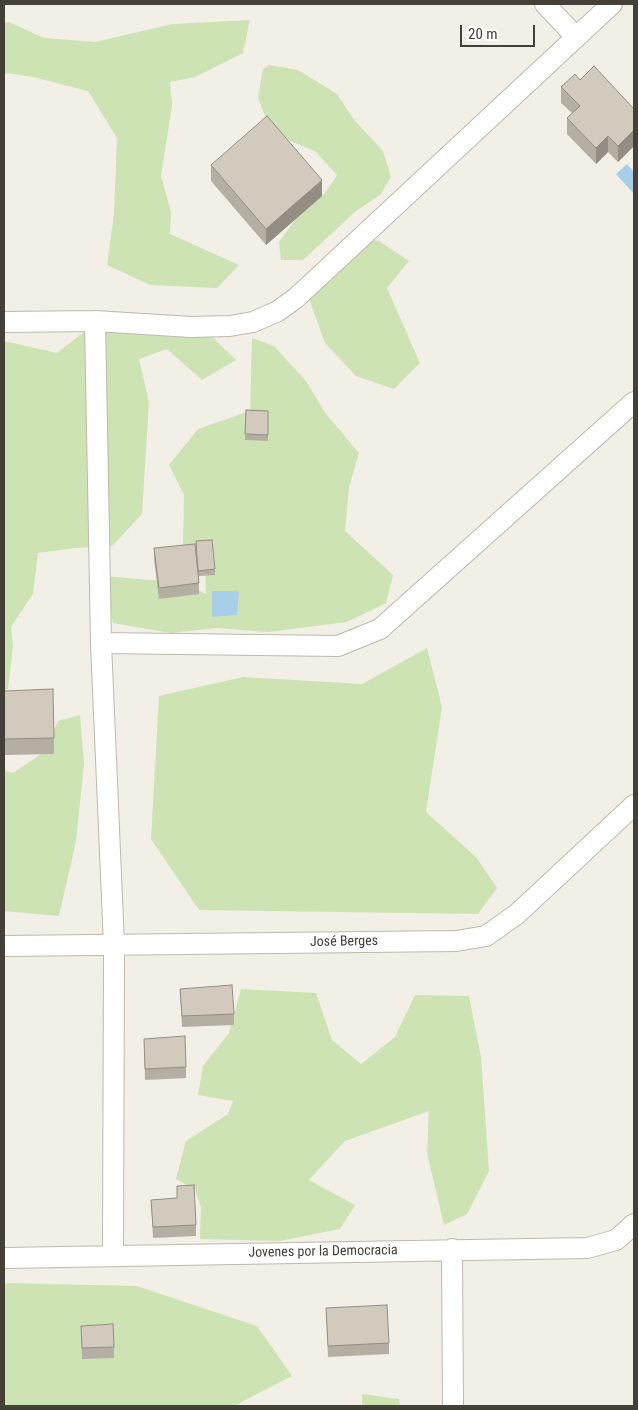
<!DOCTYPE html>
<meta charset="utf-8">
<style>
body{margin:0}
#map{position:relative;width:638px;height:1410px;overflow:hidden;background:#f2efe7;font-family:"Roboto Condensed",sans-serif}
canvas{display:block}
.frame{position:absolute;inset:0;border:5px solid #443f37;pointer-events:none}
.scale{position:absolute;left:460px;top:25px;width:75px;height:22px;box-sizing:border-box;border:2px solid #443f37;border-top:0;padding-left:6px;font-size:15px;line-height:18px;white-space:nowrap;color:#443f37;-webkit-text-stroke:4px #fff;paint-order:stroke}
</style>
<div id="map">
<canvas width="638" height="1410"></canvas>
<div class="frame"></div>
<div class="scale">20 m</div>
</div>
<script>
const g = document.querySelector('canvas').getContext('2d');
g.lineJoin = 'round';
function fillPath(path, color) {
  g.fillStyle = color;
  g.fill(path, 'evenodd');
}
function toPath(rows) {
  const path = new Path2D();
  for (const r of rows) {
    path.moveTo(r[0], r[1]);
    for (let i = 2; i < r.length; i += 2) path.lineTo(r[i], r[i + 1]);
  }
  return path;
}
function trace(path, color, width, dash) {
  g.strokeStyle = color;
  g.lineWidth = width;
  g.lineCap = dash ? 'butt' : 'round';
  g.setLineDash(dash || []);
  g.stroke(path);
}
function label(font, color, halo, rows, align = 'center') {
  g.font = font + ' "Roboto Condensed",sans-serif';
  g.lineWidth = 4;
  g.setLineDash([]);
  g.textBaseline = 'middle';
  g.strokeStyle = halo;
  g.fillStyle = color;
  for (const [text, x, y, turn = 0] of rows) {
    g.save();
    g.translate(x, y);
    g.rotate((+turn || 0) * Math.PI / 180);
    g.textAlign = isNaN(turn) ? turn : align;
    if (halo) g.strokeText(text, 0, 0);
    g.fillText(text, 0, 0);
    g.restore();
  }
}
fillPath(toPath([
 [250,20,243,53,195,77,170,82,172,105,161,176,171,212,170,234,239,265,217,288,150,285,107,265,114,214,117,138,88,91,33,77,6,73,4,75,4,23,9,22,44,38,95,42,173,24],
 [269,65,298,70,337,94,355,121,383,151,391,177,380,195,356,211,303,260,281,260,279,242,302,210,325,193,337,175,315,151,290,141,267,121,258,98,263,69],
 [350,237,379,241,409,261,387,288,420,363,394,389,356,376,325,343,302,279],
 [93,325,208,333,236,360,202,380,167,349,139,359,149,402,142,514,112,546,75,548,38,553,33,594,11,627,13,646,8,689,4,690,4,341,57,353],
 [252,338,274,346,306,381,326,414,359,453,349,487,345,531,393,575,386,603,347,622,268,632,217,628,171,633,113,623,104,576,183,583,206,594,205,559,183,545,184,495,169,465,198,429,250,411],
 [427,648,442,707,426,812,476,857,497,888,478,914,199,910,151,839,159,696,243,677,362,684],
 [80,715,84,764,76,841,59,916,4,911,4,770,13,773,44,752,58,721],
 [241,989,316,993,332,1040,361,1064,395,1037,415,995,469,996,481,1057,489,1171,467,1214,444,1225,427,1153,429,1111,345,1141,309,1180,355,1205,340,1229,280,1241,200,1239,201,1207,195,1190,176,1179,186,1141,228,1114,233,1101,198,1095,203,1066,229,1033],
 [4,1283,137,1286,257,1326,292,1376,243,1401,236,1406,4,1406],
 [362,1394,399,1399,400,1406,362,1406]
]), '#cde3b3');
fillPath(toPath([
 [627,164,634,172,634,194,616,174],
 [212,591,239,591,237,615,212,617]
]), '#a8cfea');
const minor = toPath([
 [545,4,576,37],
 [95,321,101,643,114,945,113,1256],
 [4,322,95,321,191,327,230,326,253,322,278,311,296,298,612,4],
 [101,643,338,646,380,629,634,402],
 [4,946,456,941,486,936,517,914,634,805],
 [452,1249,453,1406],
 [4,1258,587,1248,616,1240,634,1224]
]);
trace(minor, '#bfb9ad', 22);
trace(minor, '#fff', 20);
fillPath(toPath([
 [580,80,634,109,634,146,618,162,608,152,596,164,567,134,567,118,572,113,561,103,561,87],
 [211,165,322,196,266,245,211,181],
 [246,410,268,411,268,441,245,440],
 [154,548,215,569,215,575,199,576,199,594,159,599,154,559],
 [4,691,54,738,54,754,4,755],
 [180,989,234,1014,234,1025,182,1027],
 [144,1039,186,1067,186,1078,145,1080],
 [177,1186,196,1225,196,1236,153,1238,151,1200,177,1198],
 [326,1308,389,1343,389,1354,328,1357],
 [81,1326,114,1347,114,1358,82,1359]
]), '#b5aea3');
fillPath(toPath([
 [634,130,634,146,618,162,618,146],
 [608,136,608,152,596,164,596,148],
 [322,180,322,196,266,245,266,229]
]), '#938d84');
const building = toPath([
 [594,66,634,109,634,130,618,146,608,136,596,148,567,118,580,106,561,87,575,74,580,80,594,66],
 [267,116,322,180,266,229,211,165,267,116],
 [246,410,268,411,268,435,245,434,246,410],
 [212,540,215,569,198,571,196,541,212,540],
 [195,544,199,583,159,588,154,548,195,544],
 [53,689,54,738,4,739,4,691,53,689],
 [232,985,234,1014,182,1016,180,989,232,985],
 [185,1036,186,1067,145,1069,144,1039,185,1036],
 [194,1185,196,1225,153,1227,151,1200,177,1198,177,1186,194,1185],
 [387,1305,389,1343,328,1346,326,1308,387,1305],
 [113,1324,114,1347,82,1348,81,1326,113,1324]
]);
fillPath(building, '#d2cabd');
trace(building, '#938d84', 1);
label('14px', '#443f37', '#fff', [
 ["José Berges",344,942,-1],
 ["Jovenes por la Democracia",323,1252,-1]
]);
</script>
